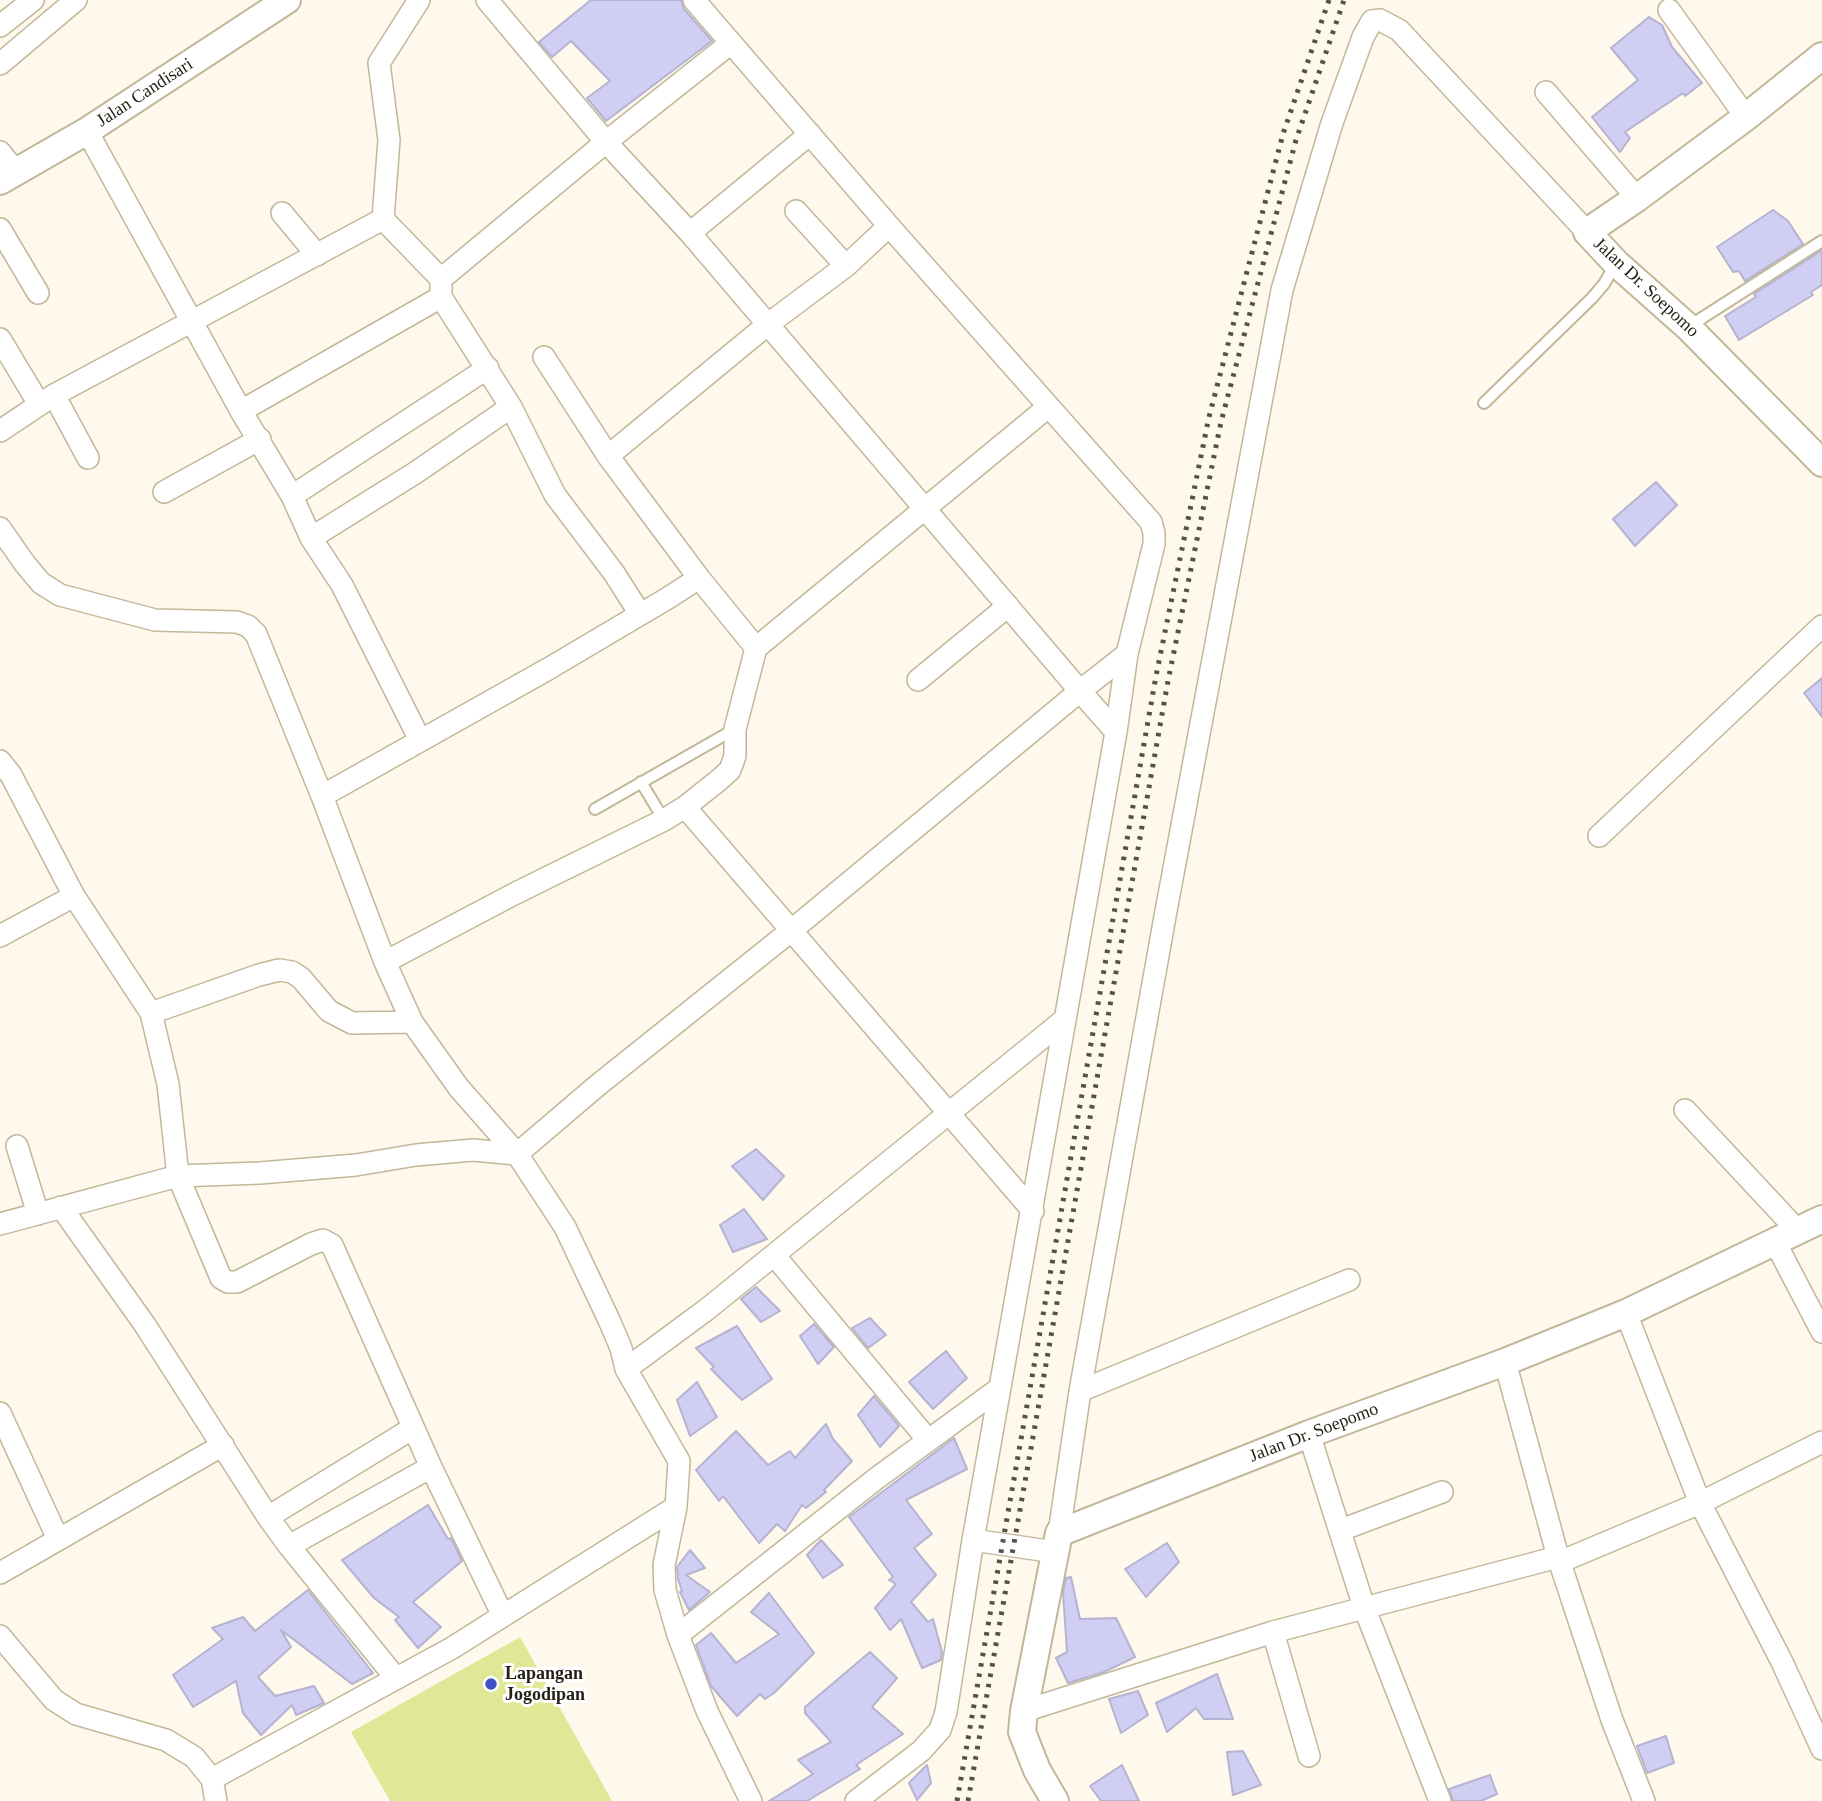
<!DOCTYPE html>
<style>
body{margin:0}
canvas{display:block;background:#fef9ec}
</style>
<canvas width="1822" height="1801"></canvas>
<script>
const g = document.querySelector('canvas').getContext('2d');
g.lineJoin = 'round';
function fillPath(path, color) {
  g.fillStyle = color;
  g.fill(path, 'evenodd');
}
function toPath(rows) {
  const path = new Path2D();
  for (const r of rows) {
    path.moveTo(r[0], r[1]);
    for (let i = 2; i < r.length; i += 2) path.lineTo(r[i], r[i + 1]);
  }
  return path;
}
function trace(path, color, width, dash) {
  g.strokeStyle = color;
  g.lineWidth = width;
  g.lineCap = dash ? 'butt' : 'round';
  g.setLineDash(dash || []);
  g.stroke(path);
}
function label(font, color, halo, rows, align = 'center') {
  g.font = font + ' "Times New Roman",serif';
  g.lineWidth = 6;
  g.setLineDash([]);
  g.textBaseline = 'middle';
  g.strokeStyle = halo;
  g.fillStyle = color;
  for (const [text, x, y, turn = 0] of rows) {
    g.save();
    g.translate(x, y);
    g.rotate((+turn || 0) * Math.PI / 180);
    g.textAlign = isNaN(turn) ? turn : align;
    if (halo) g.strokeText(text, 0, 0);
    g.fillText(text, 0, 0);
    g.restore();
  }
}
fillPath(toPath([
 [520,1637,612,1801,390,1801,351,1732]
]), '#e0e897');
const building = toPath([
 [591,0,681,0,684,9,712,41,606,121,587,98,610,81,571,41,552,57,539,42,591,0],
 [1649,17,1662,25,1672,47,1702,83,1685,96,1683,93,1625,132,1630,138,1620,152,1592,117,1638,80,1611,48,1649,17],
 [1773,210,1788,221,1803,244,1745,281,1739,271,1733,272,1717,247,1773,210],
 [1822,250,1822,285,1811,292,1813,295,1739,340,1725,316,1756,297,1754,294,1822,250],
 [1656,482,1677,505,1635,546,1613,519,1656,482],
 [1822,678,1822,717,1804,693,1822,678],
 [756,1149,784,1176,763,1200,732,1166,756,1149],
 [744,1209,767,1239,733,1252,720,1225,744,1209],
 [756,1287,780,1311,761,1322,741,1299,756,1287],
 [870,1318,886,1335,868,1348,852,1328,870,1318],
 [814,1324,834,1347,818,1364,800,1336,814,1324],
 [737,1326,772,1379,742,1400,711,1369,714,1367,696,1348,737,1326],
 [946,1351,967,1378,933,1409,909,1382,946,1351],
 [697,1382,717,1417,690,1436,677,1400,697,1382],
 [874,1396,899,1426,880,1447,858,1415,874,1396],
 [826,1424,833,1439,852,1461,824,1490,826,1492,806,1508,802,1505,785,1531,777,1524,759,1543,723,1496,719,1501,696,1470,736,1431,768,1465,790,1451,795,1458,826,1424],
 [954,1438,967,1469,906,1500,932,1534,914,1548,936,1575,911,1602,928,1622,933,1619,942,1652,941,1660,922,1668,901,1619,890,1630,875,1608,896,1584,889,1580,893,1577,849,1517,954,1438],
 [428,1505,448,1539,451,1538,462,1561,413,1602,441,1627,418,1648,395,1620,399,1617,374,1598,342,1560,428,1505],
 [821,1540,843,1565,823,1578,807,1555,821,1540],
 [1167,1543,1179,1562,1146,1597,1125,1569,1167,1543],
 [690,1550,705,1568,686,1575,710,1592,689,1610,680,1592,682,1591,678,1579,677,1567,690,1550],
 [1071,1577,1080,1619,1116,1618,1135,1657,1104,1672,1068,1683,1056,1658,1067,1652,1063,1592,1066,1578,1071,1577],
 [308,1590,373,1673,352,1684,281,1630,291,1647,258,1677,275,1696,314,1686,324,1703,296,1715,292,1705,261,1735,243,1713,236,1681,193,1707,173,1675,223,1639,212,1628,243,1617,255,1631,308,1590],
 [769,1593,814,1653,774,1693,765,1699,760,1694,737,1716,711,1686,696,1645,711,1633,736,1663,779,1634,751,1612,769,1593],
 [870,1652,897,1678,872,1707,903,1734,856,1765,860,1769,807,1801,769,1801,813,1774,798,1760,831,1742,805,1713,805,1707,870,1652],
 [1217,1674,1233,1719,1204,1719,1196,1708,1167,1732,1156,1703,1217,1674],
 [1138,1691,1148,1715,1121,1733,1109,1699,1138,1691],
 [1666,1736,1674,1763,1647,1773,1637,1746,1666,1736],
 [1243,1751,1261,1785,1233,1795,1227,1752,1243,1751],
 [927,1765,931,1783,917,1800,909,1783,927,1765],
 [1122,1765,1139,1801,1101,1801,1090,1786,1122,1765],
 [1490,1775,1497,1794,1481,1801,1453,1801,1449,1789,1490,1775]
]);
fillPath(building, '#d0cef2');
trace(building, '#b5b3d1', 2);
const service = toPath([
 [1688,327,1822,241],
 [1484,403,1592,298,1604,284,1616,263],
 [641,782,664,820],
 [595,809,735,729]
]);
const minor = toPath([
 [419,0,379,63,389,140,383,219,441,279,441,297,511,407,555,495,614,573,640,614],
 [694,0,889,226,1143,513,1151,522,1154,533,1154,544,1127,654,1116,732,973,1540,946,1712,940,1730,921,1751,856,1801],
 [1669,10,1746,117],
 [0,26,33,0],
 [0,64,76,0],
 [1546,92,1637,198],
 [87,131,241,411,292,496,311,538,342,585,420,740],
 [0,152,15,171],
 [796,211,846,266],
 [282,213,317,255],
 [0,229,38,293],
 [690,233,810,134],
 [441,279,606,142,731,43],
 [0,339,39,404],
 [544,357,608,456,699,578],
 [54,395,88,458],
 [241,411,441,297],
 [0,431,54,395,383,219],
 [608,456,767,325,846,266,889,226],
 [164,492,260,439],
 [292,496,488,368],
 [0,528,25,564,41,583,60,595,155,620,237,622,248,626,256,634,322,796,385,962,412,1022,459,1088,517,1154,565,1227,609,1320,621,1348,626,1369,679,1461,676,1507,664,1565,665,1590,678,1635,707,1711,751,1801],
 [311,538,415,473,511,407],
 [918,680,1008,606],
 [1116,732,1080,691,1127,654],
 [0,761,11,775,74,896,151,1013,168,1084,178,1176,221,1278,228,1282,237,1282,311,1244,323,1240,332,1245,431,1467,503,1616],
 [322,796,548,669,668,598,699,578,756,648],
 [685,807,1033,1211],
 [1599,836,1822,626],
 [0,936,74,896],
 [385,962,516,893,664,820,685,807,719,780,730,770,735,756,735,729,756,648,1048,407],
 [151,1013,259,975,279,970,292,972,301,978,329,1011,352,1023,412,1022],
 [1685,1110,1798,1231],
 [17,1146,38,1214],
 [61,1207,145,1325,268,1517,289,1546,395,1677],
 [0,1224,178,1176,260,1173,356,1165,416,1155,473,1150,517,1154,598,1085,792,930,1080,691,690,233,606,142,487,0],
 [1775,1242,1822,1332],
 [774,1255,928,1440],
 [1626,1313,1700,1503,1782,1662,1822,1749],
 [1505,1362,1558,1557,1612,1720,1644,1801],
 [626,1369,706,1310,1064,1020],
 [1080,1391,1349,1280],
 [0,1413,58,1539],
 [1309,1434,1364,1607,1440,1801],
 [268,1517,413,1428],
 [1341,1530,1442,1492],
 [1059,1533,1080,1391,1166,911,1282,290,1332,123,1363,37,1372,21,1380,20,1399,30,1587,232],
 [973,1540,1055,1552],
 [289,1546,431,1467],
 [1560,1562,1700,1503,1822,1442],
 [0,1573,223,1445],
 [1273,1632,1309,1756],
 [678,1635,877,1478,1000,1388],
 [0,1636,54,1700,76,1714,166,1740,194,1757,212,1779,216,1801],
 [1024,1711,1273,1632,1558,1557],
 [212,1779,452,1648,676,1507]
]);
const tertiary = toPath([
 [1822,56,1746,117,1637,198,1587,232,1616,263,1688,327,1822,463],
 [0,181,87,131,287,0],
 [1055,1801,1037,1770,1022,1732,1024,1711,1059,1533,1309,1434,1505,1362,1626,1313,1822,1219]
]);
trace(service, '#c3b799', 14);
trace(minor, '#c3b799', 24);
trace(tertiary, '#c3b799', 30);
trace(service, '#fff', 10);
trace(minor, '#fff', 21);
trace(tertiary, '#fff', 26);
trace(toPath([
 [957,1801,1156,676,1209,417,1283,134,1329,0],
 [968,1801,1168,681,1221,422,1296,140,1344,0]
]), '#555145', 5, [3.5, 7]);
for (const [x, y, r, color] of [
 [491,1684,7,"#4251c5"]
]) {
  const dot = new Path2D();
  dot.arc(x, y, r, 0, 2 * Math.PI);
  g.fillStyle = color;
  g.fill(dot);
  trace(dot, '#fff', 2.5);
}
label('18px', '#231f14', '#fff', [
 ["Jalan Candisari",145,93,-33],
 ["Jalan Dr. Soepomo",1646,288,43],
 ["Jalan Dr. Soepomo",1314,1433,-21]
]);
label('bold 18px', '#231f14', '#fff', [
 ["Lapangan",505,1674],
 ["Jogodipan",505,1695]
], 'left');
</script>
